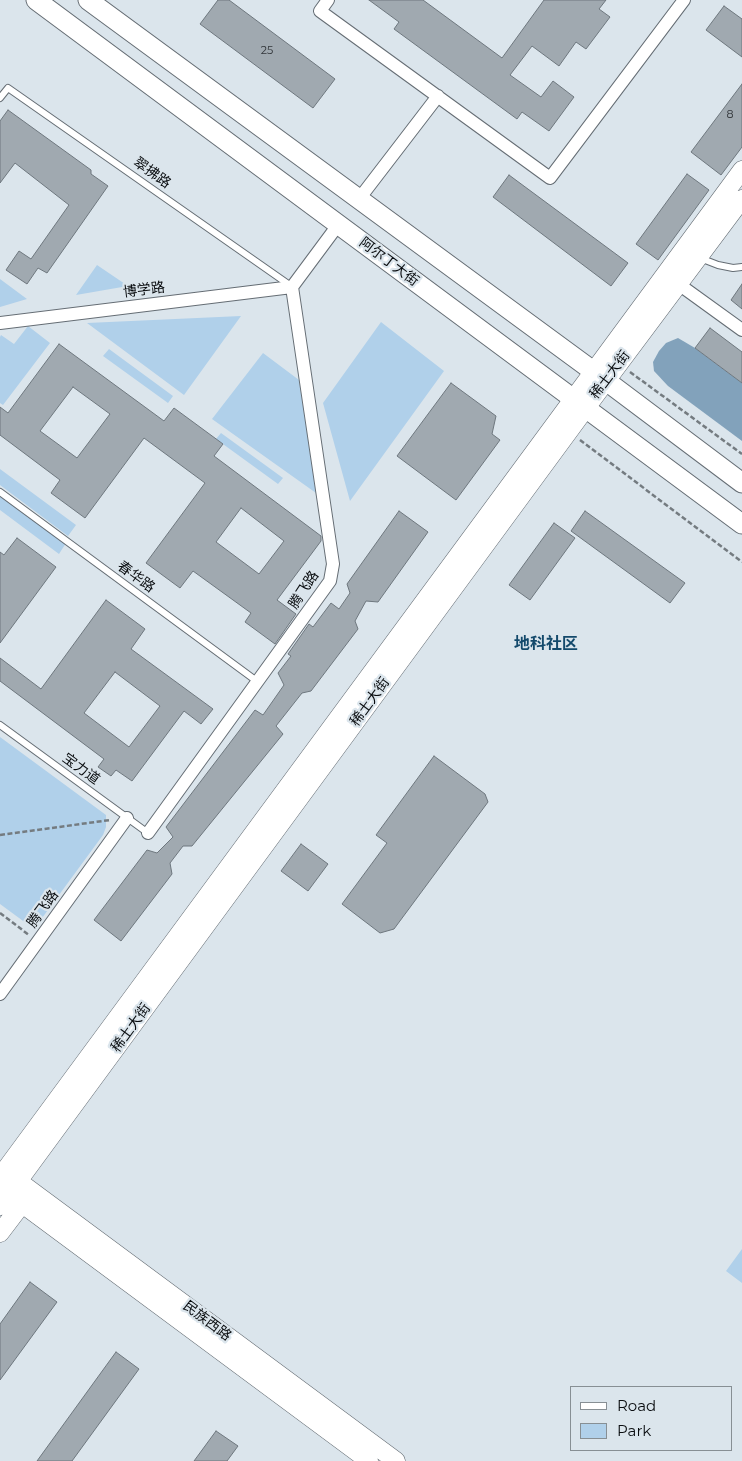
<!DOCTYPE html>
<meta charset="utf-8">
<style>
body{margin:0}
#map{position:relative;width:742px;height:1461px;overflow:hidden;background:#dbe5ec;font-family:Montserrat,sans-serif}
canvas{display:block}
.legend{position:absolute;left:570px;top:1386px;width:162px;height:65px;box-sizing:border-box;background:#dbe5ec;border:1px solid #878f94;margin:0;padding:6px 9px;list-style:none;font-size:15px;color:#0a0d10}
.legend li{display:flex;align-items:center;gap:10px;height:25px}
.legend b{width:25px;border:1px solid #878f94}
</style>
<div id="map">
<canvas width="742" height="1461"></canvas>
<ul class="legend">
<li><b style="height:6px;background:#fff"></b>Road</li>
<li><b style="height:14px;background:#b0d0ea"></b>Park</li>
</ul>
</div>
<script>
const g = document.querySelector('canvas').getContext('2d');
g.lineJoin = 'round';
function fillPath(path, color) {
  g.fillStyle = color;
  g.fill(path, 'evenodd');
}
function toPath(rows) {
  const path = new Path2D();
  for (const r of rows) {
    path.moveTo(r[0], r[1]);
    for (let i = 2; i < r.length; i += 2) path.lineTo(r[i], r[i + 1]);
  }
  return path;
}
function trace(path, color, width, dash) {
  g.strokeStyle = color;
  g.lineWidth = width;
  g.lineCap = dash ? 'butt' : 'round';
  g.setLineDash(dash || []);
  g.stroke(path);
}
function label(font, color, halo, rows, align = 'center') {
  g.font = font + ' Montserrat,"Noto Sans SC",sans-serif';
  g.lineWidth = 4.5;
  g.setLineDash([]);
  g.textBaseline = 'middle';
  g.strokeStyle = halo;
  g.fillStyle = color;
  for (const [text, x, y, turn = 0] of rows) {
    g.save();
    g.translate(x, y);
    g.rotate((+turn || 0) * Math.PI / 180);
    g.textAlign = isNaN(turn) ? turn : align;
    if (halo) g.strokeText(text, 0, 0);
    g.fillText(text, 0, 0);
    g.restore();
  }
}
fillPath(toPath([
 [97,265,128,286,76,295],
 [0,279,27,299,0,307],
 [241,316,184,395,87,323],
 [381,322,444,371,350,501,323,403],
 [28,326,50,343,3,405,0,403,0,337,1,335,14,344],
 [109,349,173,396,168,403,103,356],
 [263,353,299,380,316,493,212,419],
 [221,433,283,478,278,484,216,439],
 [0,469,76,525,68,536,0,485],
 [0,494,66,543,59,554,0,510],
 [0,737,106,815,106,827,103,835,34,929,0,904],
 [742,1249,742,1283,726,1271]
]), '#b0d0ea');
fillPath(toPath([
 [678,338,695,348,742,383,742,441,668,386,654,371,653,362,659,351,666,343]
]), '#82a2bb');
const building = toPath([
 [218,0,229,0,335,79,313,108,200,24,218,0],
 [369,0,423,0,502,58,544,0,606,0,599,9,610,17,586,49,576,42,559,66,532,46,510,75,541,97,553,81,574,97,549,131,522,112,517,119,394,29,399,22,369,0],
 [724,6,742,19,742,57,706,30,724,6],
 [742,84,742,147,721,175,691,152,742,84],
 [8,110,91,170,91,174,108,186,47,273,38,268,27,284,6,270,19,251,31,259,69,205,15,163,0,183,0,121,8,110],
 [687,174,709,190,658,260,636,244,687,174],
 [509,175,628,263,611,286,493,197,509,175],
 [742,284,742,309,731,300,742,284],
 [710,328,742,352,742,383,695,348,710,328],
 [59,344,164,421,174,408,223,444,214,456,321,536,321,541,277,600,296,614,275,644,245,622,251,613,193,571,180,588,146,563,205,483,144,438,85,518,51,493,60,480,0,435,0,407,8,413,59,344],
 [73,387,110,414,77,458,40,431,73,387],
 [241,508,284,541,259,574,216,542,241,508],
 [451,383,496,416,492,434,500,440,456,500,397,456,451,383],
 [399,511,428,532,378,602,366,601,355,621,358,629,311,691,302,693,276,726,283,734,192,846,183,846,170,863,172,874,121,941,94,920,147,850,157,853,173,837,166,827,255,710,263,715,284,685,278,673,291,656,288,654,309,624,313,627,331,603,339,609,350,593,347,584,399,511],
 [585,511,685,583,670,603,571,531,585,511],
 [554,523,575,538,530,600,509,585,554,523],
 [17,538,56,567,0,643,0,552,4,555,17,538],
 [106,600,145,629,131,649,213,709,201,724,184,711,132,781,116,770,111,776,98,767,104,759,0,681,0,658,41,689,106,600],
 [115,672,160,706,129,747,84,713,115,672],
 [434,756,485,794,488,802,394,929,380,933,342,904,387,843,376,835,434,756],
 [301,844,328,864,308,891,281,871,301,844],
 [30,1282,57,1302,0,1380,0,1324,30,1282],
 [116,1352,139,1369,72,1461,37,1461,116,1352],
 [216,1431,238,1446,227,1461,194,1461,216,1431]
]);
fillPath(building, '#a0a9b0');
trace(building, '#6e777e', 1);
const lane = toPath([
 [0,98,8,88,291,286],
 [700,258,718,265,733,268,742,267],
 [0,492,258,682],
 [0,725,148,833]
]);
const street = toPath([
 [328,0,320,11,550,178,684,0],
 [359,199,438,96],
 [292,287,338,225],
 [684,288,742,330],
 [0,323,292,287],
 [148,833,330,581,333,564,292,287],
 [0,994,127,818]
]);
const secondary = toPath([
 [0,1177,742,170],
 [7,1179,18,1181,396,1461],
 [4,1185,9,1194,369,1461],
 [0,1206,586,408,742,199],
 [0,1233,22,1204]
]);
const primary = toPath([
 [36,0,742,524],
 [88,0,593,371,742,483]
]);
trace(lane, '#656d74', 8);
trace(street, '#656d74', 14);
trace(secondary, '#656d74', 19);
trace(primary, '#656d74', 21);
trace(toPath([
 [630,372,742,454],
 [580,440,742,562],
 [0,835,110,820],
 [0,913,29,935]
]), '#747b80', 2.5, [5, 2.5]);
trace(lane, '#fff', 6);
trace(street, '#fff', 12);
trace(secondary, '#fff', 18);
trace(primary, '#fff', 19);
label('11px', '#303438', null, [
 ["25",267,51],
 ["8",730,115]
]);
label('14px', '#0a0d10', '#dbe5ec', [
 ["翠拂路",152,173,35],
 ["阿尔丁大街",389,262,37],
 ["博学路",144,290,-7],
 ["稀土大街",610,375,-53],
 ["春华路",136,577,36],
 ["腾飞路",304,590,-57],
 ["稀土大街",370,702,-54],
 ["宝力道",81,769,36],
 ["腾飞路",43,909,-54],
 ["稀土大街",131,1028,-54],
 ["民族西路",207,1321,37]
]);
label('bold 16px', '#13496b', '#dbe5ec', [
 ["地科社区",546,644]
]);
</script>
